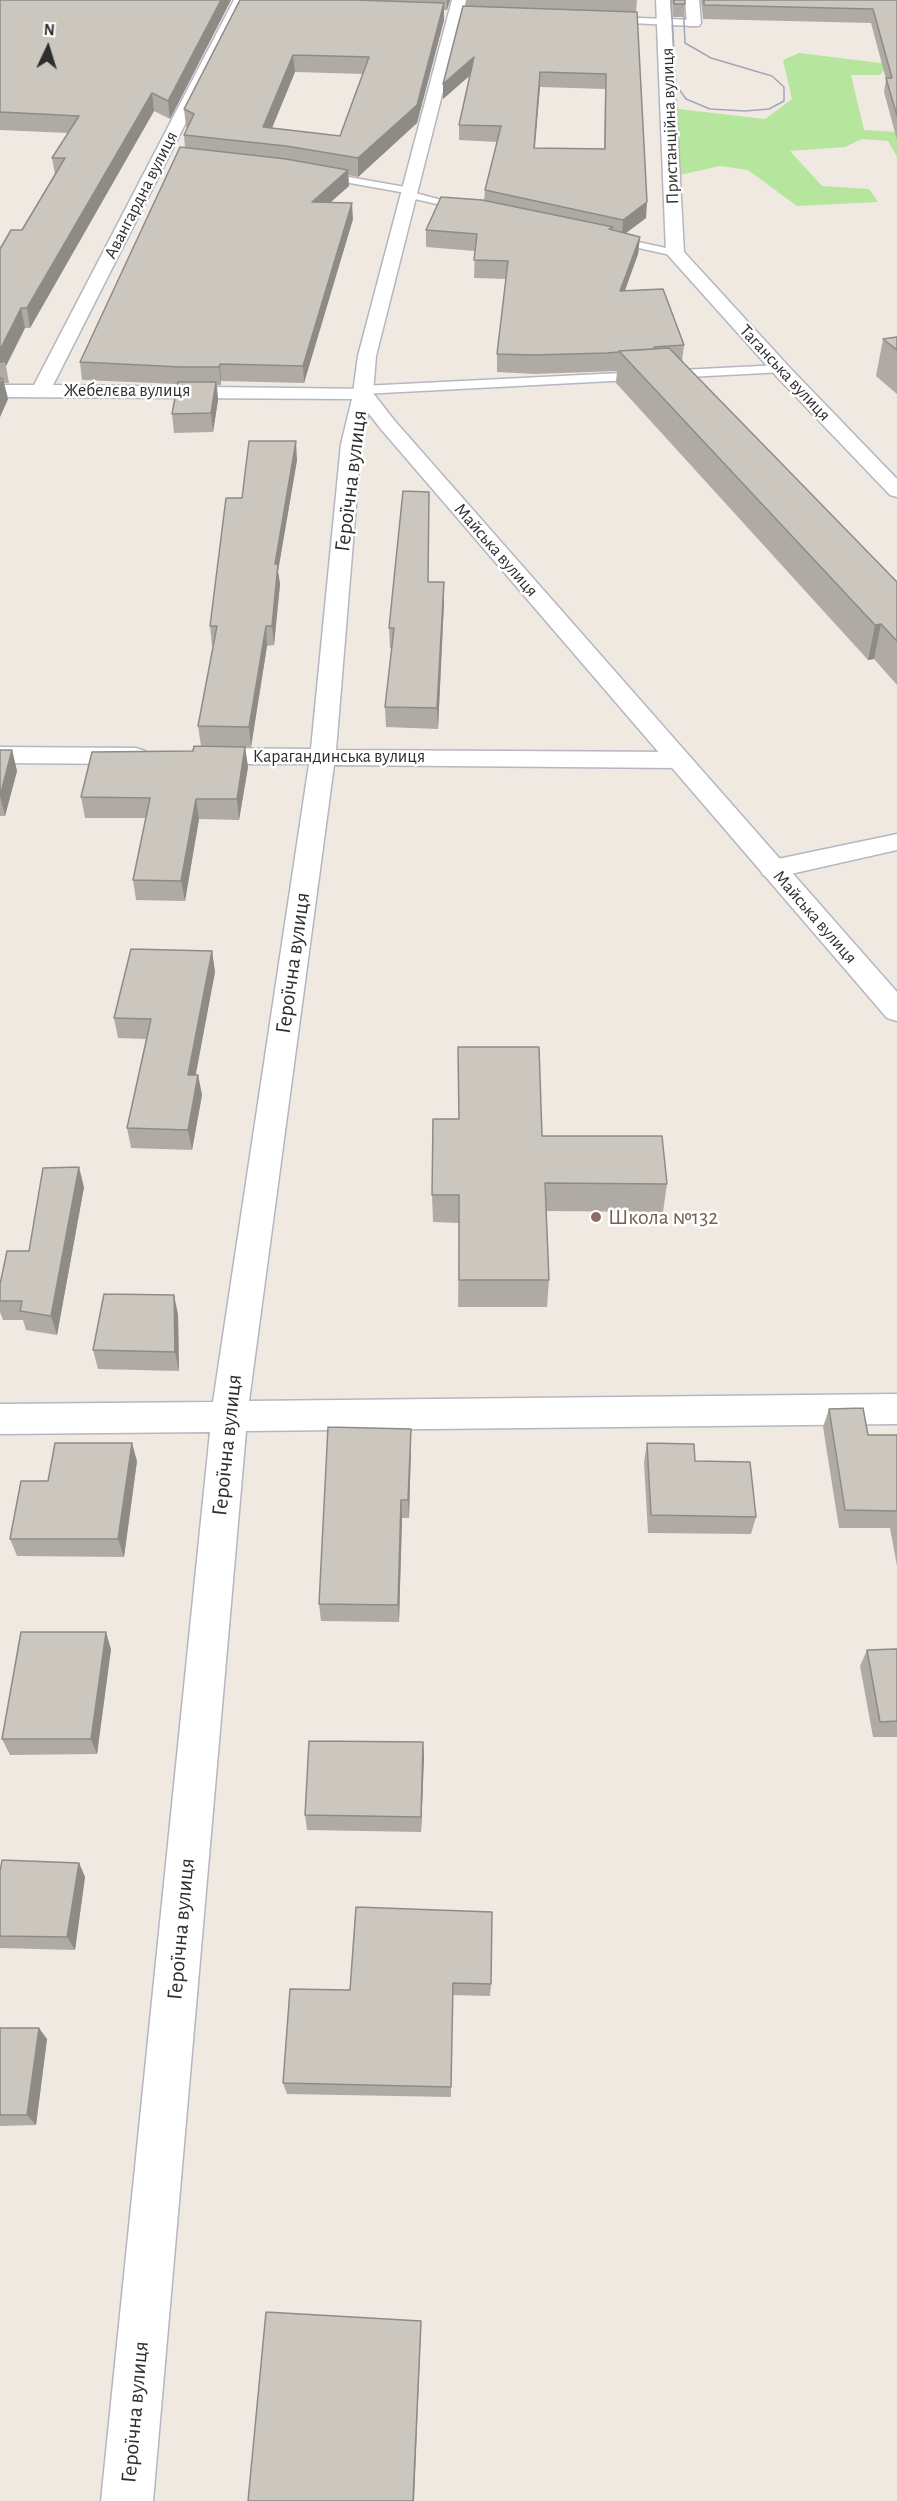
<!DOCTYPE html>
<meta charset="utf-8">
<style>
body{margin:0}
#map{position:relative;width:897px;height:2501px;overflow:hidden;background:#efe9e1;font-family:"Alegreya Sans",sans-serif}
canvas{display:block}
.north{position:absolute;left:18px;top:18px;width:60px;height:60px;-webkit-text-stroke:4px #fff;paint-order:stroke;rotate:4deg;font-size:16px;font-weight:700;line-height:24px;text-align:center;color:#2e2e2e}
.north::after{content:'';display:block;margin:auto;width:21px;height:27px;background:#2e2e2e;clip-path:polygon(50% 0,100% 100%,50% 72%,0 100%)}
</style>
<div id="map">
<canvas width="897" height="2501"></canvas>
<div class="north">N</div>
</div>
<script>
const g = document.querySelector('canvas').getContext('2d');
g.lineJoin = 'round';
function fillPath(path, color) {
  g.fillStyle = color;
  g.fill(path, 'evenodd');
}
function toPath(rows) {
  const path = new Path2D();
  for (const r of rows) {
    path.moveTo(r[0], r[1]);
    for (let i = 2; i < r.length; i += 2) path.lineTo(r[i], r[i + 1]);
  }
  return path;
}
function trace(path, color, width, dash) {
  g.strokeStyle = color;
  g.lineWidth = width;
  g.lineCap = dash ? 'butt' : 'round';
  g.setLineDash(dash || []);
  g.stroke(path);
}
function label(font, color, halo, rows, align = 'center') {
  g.font = font + ' "Alegreya Sans",sans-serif';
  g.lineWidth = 5;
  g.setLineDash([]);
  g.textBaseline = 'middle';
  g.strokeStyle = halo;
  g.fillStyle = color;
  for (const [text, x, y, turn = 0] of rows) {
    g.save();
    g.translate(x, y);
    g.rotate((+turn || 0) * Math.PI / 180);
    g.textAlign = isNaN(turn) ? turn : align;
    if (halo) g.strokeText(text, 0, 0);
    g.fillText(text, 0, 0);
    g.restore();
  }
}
fillPath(toPath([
 [799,53,897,65,897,70,883,71,880,75,851,75,864,130,897,132,897,157,888,141,862,139,845,147,790,151,822,186,869,189,878,202,797,206,748,170,720,166,680,175,659,116,678,109,765,119,792,99,783,60]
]), '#b6e59e');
const lane = toPath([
 [611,17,694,20,698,23,694,26,608,22,608,18,611,17],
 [320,172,411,188,415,189,415,193,472,208,467,211,406,197,406,193,316,177,316,173,320,172],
 [611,236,675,250,680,253,675,256,607,241,606,239,611,236],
 [780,365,786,369,784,372,363,394,357,390,363,386,780,365]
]);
const street = toPath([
 [234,0,248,0,53,385,370,389,373,393,361,444,336,750,678,752,687,755,691,760,687,765,678,768,334,765,249,1401,897,1394,897,1424,246,1431,153,2501,101,2501,210,1432,0,1434,0,1404,213,1402,309,764,202,764,193,761,189,756,193,751,202,748,311,749,341,444,352,399,0,397,0,385,34,385,234,0],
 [656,0,670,0,684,252,791,369,897,479,897,497,890,495,777,377,666,253,656,0],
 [685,0,699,0,701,23,699,26,689,26,687,23,685,0],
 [0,747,136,748,145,751,149,756,145,761,136,764,0,763,0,747],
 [897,834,897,850,773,878,763,875,760,869,763,863,773,860,897,834]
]);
const secondary = toPath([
 [452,0,466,0,376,356,373,393,394,420,897,992,897,1021,887,1018,380,428,353,393,358,356,452,0]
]);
trace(lane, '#b4b7c1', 3);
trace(street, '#b4b7c1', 3);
trace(secondary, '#b4b7c1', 3);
fillPath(lane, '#fff');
fillPath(street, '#fff');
fillPath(secondary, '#fff');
trace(toPath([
 [671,0,676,85,686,99,710,109,745,111,769,109,784,101,784,87,772,76,711,58,685,43,683,0]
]), '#a3a6b8', 1.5);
fillPath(toPath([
 [0,0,231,0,170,119,154,111,30,328,25,328,6,366,9,383,4,383,8,399,0,417,0,249,22,230,55,175,52,158,68,133,0,130],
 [240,0,450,0,447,10,444,10,444,20,417,123,358,177,348,175,349,186,330,202,353,219,304,383,221,381,221,385,217,385,218,400,213,432,174,433,172,414,177,384,82,380,80,362,185,148,184,135,187,128,186,127,184,109],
 [295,72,363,74,340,136,272,128],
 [466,0,637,0,636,12,646,218,626,233,640,237,638,254,625,291,684,345,682,362,897,582,897,685,874,659,868,660,616,383,617,371,535,374,497,372,497,354,506,279,474,278,475,251,426,247,426,230,484,201,485,190,497,142,459,140,459,125,470,75,443,99,443,84,466,6],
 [540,87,605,89,604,149,535,148],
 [672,0,685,0,684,17,673,17],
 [701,0,897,0,897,140,884,92,886,79,871,23,703,19],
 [897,337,897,394,876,376,883,339],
 [297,460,278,571,280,584,274,645,267,646,251,747,245,747,248,767,239,820,199,819,185,901,136,900,133,880,146,818,85,818,81,797,193,751,201,746,198,726,214,646,212,646,210,626,242,498],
 [429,582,444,602,438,729,386,727,385,707,392,648,390,648,389,628],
 [0,750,12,750,17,771,5,816,0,816],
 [212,951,215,972,195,1075,198,1075,202,1095,192,1150,131,1148,127,1128,146,1039,118,1038,114,1018],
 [542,1136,667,1184,663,1212,546,1211,549,1280,547,1307,458,1307,459,1223,433,1222,432,1195],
 [84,1187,57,1335,26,1330,23,1320,3,1320,0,1312,0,1284],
 [178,1314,179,1371,98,1369,93,1350],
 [829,1409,868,1435,897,1435,897,1566,890,1528,839,1528,823,1427],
 [411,1429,411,1447,409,1518,402,1518,399,1622,321,1621,319,1604],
 [647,1443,695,1461,756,1517,751,1534,648,1533,644,1462],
 [137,1461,124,1557,17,1556,10,1539],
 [111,1649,97,1754,10,1755,2,1739],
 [897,1649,897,1737,873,1737,860,1666,867,1650],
 [423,1742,424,1757,421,1832,307,1830,305,1815],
 [79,1863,85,1877,75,1950,0,1948,0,1872],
 [356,1907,491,1984,490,1996,452,1995,451,2097,287,2094,283,2083,350,1990],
 [0,2028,47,2039,36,2125,0,2126]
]), '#afaba4');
fillPath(toPath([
 [221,0,231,0,170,119,168,101],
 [447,0,450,0,447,10],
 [444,3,444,20,417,123,358,177,358,158],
 [293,55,295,72,265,145,263,127],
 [474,57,474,72,443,99,443,84],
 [540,72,540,87,533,163,534,148],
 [152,93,154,111,30,328,27,308],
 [348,170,349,186,313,218,312,202],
 [647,202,646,218,622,236,623,220],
 [352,203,353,219,304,383,303,366],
 [640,237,638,254,618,309,620,291],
 [21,308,25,328,6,366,5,362,0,363,0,350],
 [220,364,221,381,221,385,219,367],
 [3,379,8,399,0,417,0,387],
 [216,382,218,400,213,432,211,413],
 [296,441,297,460,278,571,280,584,274,645,272,626,275,564],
 [444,582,444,602,438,729,437,708],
 [881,624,874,659,868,660,875,625],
 [266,626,267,646,251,747,249,727],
 [245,747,248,767,239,820,237,799],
 [12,750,17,771,5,816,0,796],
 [196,799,199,819,185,901,181,881],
 [212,951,215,972,192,1095,188,1075],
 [198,1075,202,1095,192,1150,188,1130],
 [79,1167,84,1187,57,1335,51,1316],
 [174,1295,178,1314,179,1371,175,1352],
 [411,1429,411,1447,409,1518,408,1500],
 [132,1443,137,1461,124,1557,118,1539],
 [401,1500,402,1518,399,1622,398,1605],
 [106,1632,111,1649,97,1754,91,1739],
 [423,1742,424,1757,421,1832,421,1817],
 [79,1863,85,1877,75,1950,67,1937],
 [39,2028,47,2039,36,2125,27,2115],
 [421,2321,421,2327,414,2501,413,2501]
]), '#8e8b86');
const building = toPath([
 [0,0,221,0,168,101,152,93,27,308,21,308,0,350,0,249,11,230,22,230,65,158,52,158,79,116,0,112,0,0],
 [240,0,356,0,444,3,417,105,358,158,286,146,184,135,194,114,184,109,240,0],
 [293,55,369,57,340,136,263,127,293,55],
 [674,0,685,0,685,4,674,4,674,0],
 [704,0,897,0,897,116,886,78,892,78,873,9,704,5,704,0],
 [463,6,637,12,647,202,623,220,485,190,501,126,459,125,474,57,443,84,463,6],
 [540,72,606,74,605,149,534,148,540,72],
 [180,147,286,159,348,170,312,202,352,203,303,366,220,364,219,367,181,367,80,362,180,147],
 [441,197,482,200,613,227,609,229,640,237,620,291,663,289,684,345,654,347,655,349,619,351,618,352,607,353,535,355,497,354,508,261,474,260,477,234,426,230,441,197],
 [897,337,897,350,883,339,897,337],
 [669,348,897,582,897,641,881,624,875,625,619,351,669,348],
 [0,378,3,379,0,387,0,378],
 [178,382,216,382,211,413,172,414,178,382],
 [249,441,296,441,275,564,278,564,272,626,266,626,249,727,198,726,217,626,210,626,226,498,242,498,249,441],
 [403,491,429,492,428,582,444,582,437,708,385,707,394,628,389,628,403,491],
 [194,746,245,747,237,799,196,799,181,881,133,880,150,798,81,797,92,752,193,751,194,746],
 [0,750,12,750,0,796,0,750],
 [131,949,212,951,188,1075,198,1075,188,1130,127,1128,151,1019,114,1018,131,949],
 [458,1047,539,1047,542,1136,662,1136,667,1184,545,1183,549,1280,459,1280,459,1195,432,1195,433,1119,459,1119,458,1047],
 [79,1167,51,1316,20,1311,22,1301,0,1301,0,1284,7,1251,29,1251,43,1168,79,1167],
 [104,1294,174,1295,175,1352,93,1350,104,1294],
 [863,1408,868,1435,897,1435,897,1511,845,1510,829,1409,863,1408],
 [328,1427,411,1429,408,1500,401,1500,398,1605,319,1604,328,1427],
 [55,1443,132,1443,118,1539,10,1539,21,1481,48,1481,55,1443],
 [647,1443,694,1444,695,1461,750,1462,756,1517,651,1515,647,1443],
 [21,1632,106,1632,91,1739,2,1739,21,1632],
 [897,1649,897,1721,880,1722,867,1650,897,1649],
 [309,1741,423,1742,421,1817,305,1815,309,1741],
 [2,1860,79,1863,67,1937,0,1936,0,1872,2,1860],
 [356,1907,492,1912,491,1984,453,1983,451,2087,283,2083,290,1989,350,1990,356,1907],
 [0,2028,39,2028,27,2115,0,2115,0,2028],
 [266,2312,421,2321,413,2501,248,2501,266,2312]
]);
fillPath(building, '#cbc7bf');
trace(building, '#8e8b86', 1.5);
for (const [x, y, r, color] of [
 [596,1217,6,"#8d6e63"]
]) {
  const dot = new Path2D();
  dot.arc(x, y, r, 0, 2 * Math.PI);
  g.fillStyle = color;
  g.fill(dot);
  trace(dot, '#fff', 2);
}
label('18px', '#2e2e2e', '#fff', [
 ["Пристанційна вулиця",670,126,-92],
 ["Авангардна вулиця",141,195,-63],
 ["Таганська вулиця",785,373,47],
 ["Жебелєва вулиця",127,391],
 ["Майська вулиця",496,550,49],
 ["Карагандинська вулиця",339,757],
 ["Майська вулиця",815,917,49]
]);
label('22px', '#2e2e2e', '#fff', [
 ["Героїчна вулиця",351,481,-83],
 ["Героїчна вулиця",293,963,-82],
 ["Героїчна вулиця",227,1445,-84],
 ["Героїчна вулиця",181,1929,-85],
 ["Героїчна вулиця",135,2412,-85]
]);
label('22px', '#785e54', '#fff', [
 ["Школа №132",608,1217]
], 'left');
</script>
